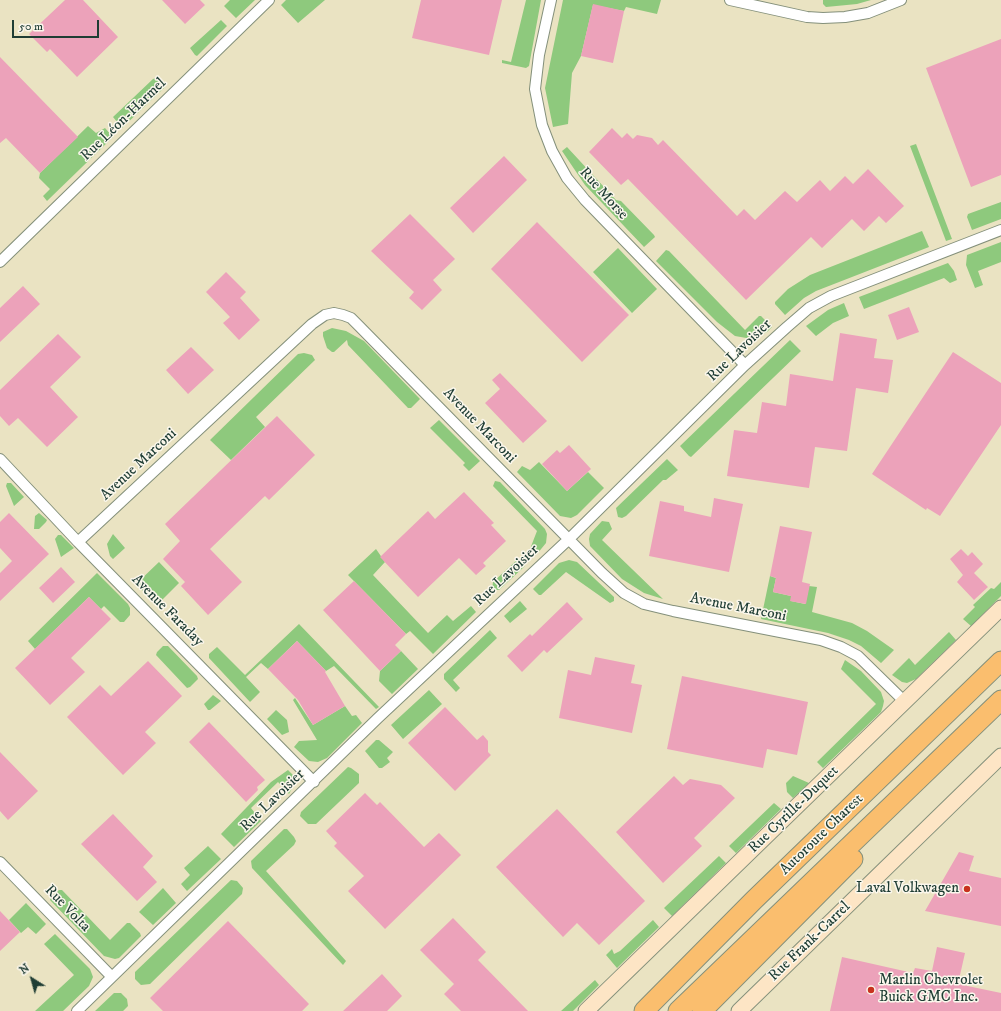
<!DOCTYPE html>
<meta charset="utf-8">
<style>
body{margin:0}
#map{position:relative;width:1001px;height:1011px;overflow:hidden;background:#eae3c2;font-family:"IM FELL DW Pica",serif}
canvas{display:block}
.north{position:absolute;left:12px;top:959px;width:40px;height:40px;-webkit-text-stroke:3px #fbf7ec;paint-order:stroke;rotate:323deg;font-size:11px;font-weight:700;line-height:16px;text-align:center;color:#1f3d34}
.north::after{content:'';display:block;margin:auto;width:14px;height:18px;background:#1f3d34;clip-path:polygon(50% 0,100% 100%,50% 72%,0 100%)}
.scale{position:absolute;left:12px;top:20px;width:87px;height:18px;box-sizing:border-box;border:2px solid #1f3d34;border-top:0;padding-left:5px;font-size:12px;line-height:14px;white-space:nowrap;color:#1f3d34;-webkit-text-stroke:3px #fbf7ec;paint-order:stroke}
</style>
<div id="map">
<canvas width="1001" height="1011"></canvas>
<div class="north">N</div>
<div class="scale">50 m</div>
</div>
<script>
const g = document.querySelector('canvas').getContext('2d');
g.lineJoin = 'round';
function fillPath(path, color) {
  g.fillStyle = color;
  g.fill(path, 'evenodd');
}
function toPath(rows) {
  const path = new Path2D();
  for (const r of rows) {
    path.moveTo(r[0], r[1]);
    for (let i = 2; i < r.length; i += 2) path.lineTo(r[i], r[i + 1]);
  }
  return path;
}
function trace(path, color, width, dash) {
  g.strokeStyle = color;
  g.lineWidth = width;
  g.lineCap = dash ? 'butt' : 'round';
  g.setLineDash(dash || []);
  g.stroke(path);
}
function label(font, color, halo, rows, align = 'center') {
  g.font = font + ' "IM FELL DW Pica",serif';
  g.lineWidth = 3;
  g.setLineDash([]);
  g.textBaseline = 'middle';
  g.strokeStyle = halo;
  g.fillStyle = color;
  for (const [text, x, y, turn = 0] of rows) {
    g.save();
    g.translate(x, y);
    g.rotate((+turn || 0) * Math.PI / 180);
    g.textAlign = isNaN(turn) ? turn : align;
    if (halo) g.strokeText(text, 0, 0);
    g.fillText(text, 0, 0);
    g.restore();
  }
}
fillPath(toPath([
 [230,0,255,0,236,18,224,6],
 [286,0,325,0,298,23,281,5],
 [526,0,541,0,529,66,526,68,502,63,502,60,511,62],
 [563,0,661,0,657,14,626,7,624,11,593,5,581,56,572,73,568,124,553,127,545,88],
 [823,0,871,0,857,4,826,7,823,4],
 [221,20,227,26,197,56,195,55,190,48],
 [156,78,165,87,122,128,113,117,153,79],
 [88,126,96,133,105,128,113,137,47,201,43,196,50,189,39,178,40,173],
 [916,144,952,239,946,241,910,146],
 [567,147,616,200,621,201,654,235,655,237,644,247,585,185,562,151],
 [1001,202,1001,219,972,230,967,217,968,214],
 [922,231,929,247,816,291,804,298,785,315,775,304,775,302,788,289,810,275],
 [1001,242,1001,262,978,271,983,285,975,288,966,265,967,255],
 [618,248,657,289,632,313,593,272],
 [666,250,669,251,745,330,759,316,761,316,772,327,767,332,752,339,735,336,717,322,656,261],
 [948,263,954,271,957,280,950,283,944,278,864,309,859,297],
 [844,303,849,316,833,323,816,336,806,326,828,310],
 [332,328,346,331,364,341,420,399,411,408,408,408,348,345,347,340,334,352,332,352,327,348,323,336,323,332],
 [790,340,801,351,691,457,689,456,680,446],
 [304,353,312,355,315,360,256,417,265,427,231,460,210,440,298,354],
 [439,420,480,461,469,471,463,465,465,463,430,428],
 [667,459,678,470,666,480,663,480,626,516,622,518,618,517,616,508],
 [539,462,567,491,588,472,604,488,577,515,571,518,560,516,517,472,522,466,530,470],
 [495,481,500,482,545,529,547,534,546,543,537,554,531,553,530,549,537,531,493,486],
 [7,483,11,483,24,497,14,506,6,486],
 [39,513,47,520,46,522,39,529,34,529,35,516],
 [602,521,609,522,612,529,602,540,663,599,644,593,622,579,590,546,589,539,590,534],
 [113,534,125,548,113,559,110,556,107,544],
 [58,535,61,535,74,548,61,557,55,539],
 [376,549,385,562,373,575,428,633,447,615,453,621,471,606,476,612,433,654,410,631,406,634,348,575],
 [518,559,523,560,525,566,499,590,492,590,493,582],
 [569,560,577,562,614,597,614,601,610,603,566,572,541,595,539,595,533,589,559,563],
 [159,562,179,583,157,605,136,584],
 [97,573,128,604,130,608,130,615,124,622,120,622,104,606,101,609,89,597,35,649,28,641],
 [770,576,776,578,773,592,791,596,791,601,805,604,809,586,817,587,812,612,852,623,867,631,894,650,881,663,861,646,849,640,828,633,761,619],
 [1001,582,1001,596,971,626,963,619,975,607,973,605,991,588,994,589],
 [520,601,527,609,510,623,504,616],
 [299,624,379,707,376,709,334,666,326,671,297,641,268,669,261,663,246,677,260,692,250,702,209,658,209,654,217,647,245,675],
 [490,630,497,638,453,680,460,688,456,692,444,679,444,674],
 [949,632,956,640,916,679,907,683,902,682,892,675,909,658,915,665],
 [163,646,168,646,197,676,198,679,190,687,187,688,156,655,157,652],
 [401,651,418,669,392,694,379,681,380,671],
 [845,660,861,671,881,692,884,701,883,706,881,712,823,768,817,762,876,704,841,669],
 [429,690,442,704,403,739,391,725],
 [213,695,221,701,210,710,208,710,204,704],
 [295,698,313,725,345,706,352,716,356,715,362,723,327,758,318,762,309,761,294,747,299,741,317,740,293,700],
 [276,710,287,720,289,732,282,735,267,719],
 [376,740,379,740,393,752,387,758,390,762,382,768,379,768,365,751],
 [348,767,351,768,359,774,359,783,316,824,308,824,300,816,301,812],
 [288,770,294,776,295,782,289,794,278,782,251,808,261,821,234,847,221,834,271,782],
 [793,776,809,783,793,798,787,792,786,783],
 [774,803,781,809,736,853,729,846],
 [284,829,287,829,294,837,296,841,294,845,266,871,346,961,343,965,252,868,251,861],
 [208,846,221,859,187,891,181,884,190,875,184,868],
 [719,856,726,863,672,916,664,908],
 [231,880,237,881,243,888,242,894,150,984,141,985,135,979,135,972],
 [163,888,176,903,153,925,139,912],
 [59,890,62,890,110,940,127,923,130,923,140,933,141,936,119,958,115,959,104,956,50,900,51,897],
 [26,903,46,924,36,934,28,927,21,933,9,920],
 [653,920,659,927,617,968,606,955,612,949,614,954,620,951],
 [55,934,90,969,93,977,89,986,63,1011,35,1011,74,975,44,944],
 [595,980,599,985,573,1011,561,1011],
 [114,993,121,993,127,999,128,1006,123,1011,95,1011]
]), '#8ec97d');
fillPath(toPath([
 [65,0,83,0,118,37,77,77,50,49,47,52,29,34],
 [162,0,200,0,205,5,185,24],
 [421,0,502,0,489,55,412,38],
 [593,4,624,11,613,63,581,56],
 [1001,39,1001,175,971,187,926,68],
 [0,57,78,137,40,173,6,138,0,143],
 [612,128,622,138,627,133,633,139,637,135,652,138,658,145,663,140,737,216,744,209,755,220,785,191,797,202,820,180,830,191,845,176,853,184,868,169,904,206,886,223,879,216,864,231,852,219,822,248,811,237,746,300,628,179,621,185,589,152],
 [504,156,527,180,473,233,450,208],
 [410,214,455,259,433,280,442,290,422,310,409,298,414,292,371,251],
 [537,222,629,315,582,362,491,269],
 [226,272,246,292,240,298,260,320,239,340,223,323,230,317,206,292],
 [23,286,40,304,0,342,0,308],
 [909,307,919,332,897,340,888,315],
 [840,333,877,339,874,358,893,360,888,393,856,388,847,451,815,447,809,488,727,476,734,430,757,433,762,402,786,406,790,374,833,381],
 [58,334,81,357,50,387,78,417,47,447,18,418,9,426,0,416,0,390],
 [191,347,214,370,188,394,166,370],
 [953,352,1001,383,1001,425,940,516,927,508,926,510,872,474],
 [500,373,547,421,523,443,485,403,500,389,492,380],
 [277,416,315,455,269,500,265,496,210,549,242,582,208,615,181,586,185,582,163,559,180,541,165,524],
 [569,445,591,469,567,491,542,464,557,450,560,453],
 [464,492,494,523,491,525,506,541,483,563,486,566,476,575,459,558,418,597,380,557,428,511,435,519],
 [714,498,743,504,729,572,649,556,660,501,684,506,684,511,711,517],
 [9,513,49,554,0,601,0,573,12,561,0,548,0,522],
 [780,526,812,532,802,582,810,584,806,604,790,601,791,596,773,592,776,578,770,576],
 [961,549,968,556,972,552,983,564,974,573,988,587,974,600,957,582,963,575,950,559],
 [61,567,75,582,53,603,39,588],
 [354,581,406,634,395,645,401,651,380,671,323,610],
 [89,597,111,619,71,658,85,672,50,705,15,668],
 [567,602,583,619,547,653,544,650,522,672,507,656,530,634,532,636],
 [297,641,326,671,325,672,345,706,313,725,298,700,268,669],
 [595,657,635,665,631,683,642,685,632,733,559,718,568,670,591,675],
 [148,661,182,696,145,732,156,743,123,775,67,717,100,685,111,696],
 [682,676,808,702,797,755,767,749,763,768,667,749],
 [445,707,477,740,483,735,488,741,488,752,491,755,455,791,408,743],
 [209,722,265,780,257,787,258,790,246,802,189,742],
 [0,752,38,791,8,820,0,811],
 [674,776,683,785,690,779,721,785,735,798,694,838,702,846,663,883,616,832],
 [365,793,377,805,380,802,424,847,439,833,461,855,385,929,348,891,364,876,334,846,337,843,326,831],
 [557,809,645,901,599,945,577,923,563,937,496,867],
 [113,814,153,856,143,867,157,882,137,901,81,844],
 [959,852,974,856,969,871,1001,878,1001,926,925,911],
 [0,911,20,932,0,951],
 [453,918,486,952,478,960,528,1011,461,1011,444,994,454,984,420,950],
 [228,921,309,1004,302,1011,163,1011,150,998],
 [937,947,965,953,958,984,1001,993,1001,1011,830,1011,842,957,913,973,915,968,932,971],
 [382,974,402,996,387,1011,343,1011]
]), '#eca2ba');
const street = toPath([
 [551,0,539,55,535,89,542,125,552,151,567,178,585,200,745,365],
 [730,0,807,17,823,18,845,17,868,13,901,0],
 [0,262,269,0],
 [0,459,78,542,314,782],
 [78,542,312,324,325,315,334,313,343,315,351,318,359,326,602,573,624,593,644,604,673,611,821,640,841,647,858,656,905,702],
 [0,862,112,977],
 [77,1011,378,718,569,539,745,365,787,327,809,308,831,296,1001,230]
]);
const secondary = toPath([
 [586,1011,1001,608],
 [739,1011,1001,756]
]);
const highway = toPath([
 [644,1011,754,900,1001,661],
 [678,1011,1001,700],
 [702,1011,853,859]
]);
trace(street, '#84907b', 12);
trace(secondary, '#84907b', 17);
trace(highway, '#84907b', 21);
trace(street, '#fff', 10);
trace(secondary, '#fde5c5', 15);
trace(highway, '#fabe6e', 19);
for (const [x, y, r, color] of [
 [967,889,4,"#c8321e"],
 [871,990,4,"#c8321e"]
]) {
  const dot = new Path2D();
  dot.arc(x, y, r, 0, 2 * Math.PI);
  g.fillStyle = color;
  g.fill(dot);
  trace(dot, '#fbf7ec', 1.5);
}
label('15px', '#1f3d34', '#fbf7ec', [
 ["Rue Léon-Harmel",124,120,-44],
 ["Rue Morse",603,194,48],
 ["Rue Lavoisier",740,351,-44],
 ["Avenue Marconi",479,426,46],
 ["Avenue Marconi",139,465,-43],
 ["Rue Lavoisier",507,576,-43],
 ["Avenue Marconi",738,608,11],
 ["Avenue Faraday",167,611,45],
 ["Rue Lavoisier",273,801,-44],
 ["Rue Cyrille-Duquet",794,810,-44],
 ["Autoroute Charest",822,835,-44],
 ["Rue Volta",67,909,46],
 ["Rue Frank-Carrel",810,942,-44]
]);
label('15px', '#1f3d34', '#fbf7ec', [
 ["Laval Volkwagen",959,889],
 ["Marlin Chevrolet",879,981,"left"],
 ["Buick GMC Inc.",879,998,"left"]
], 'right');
</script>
